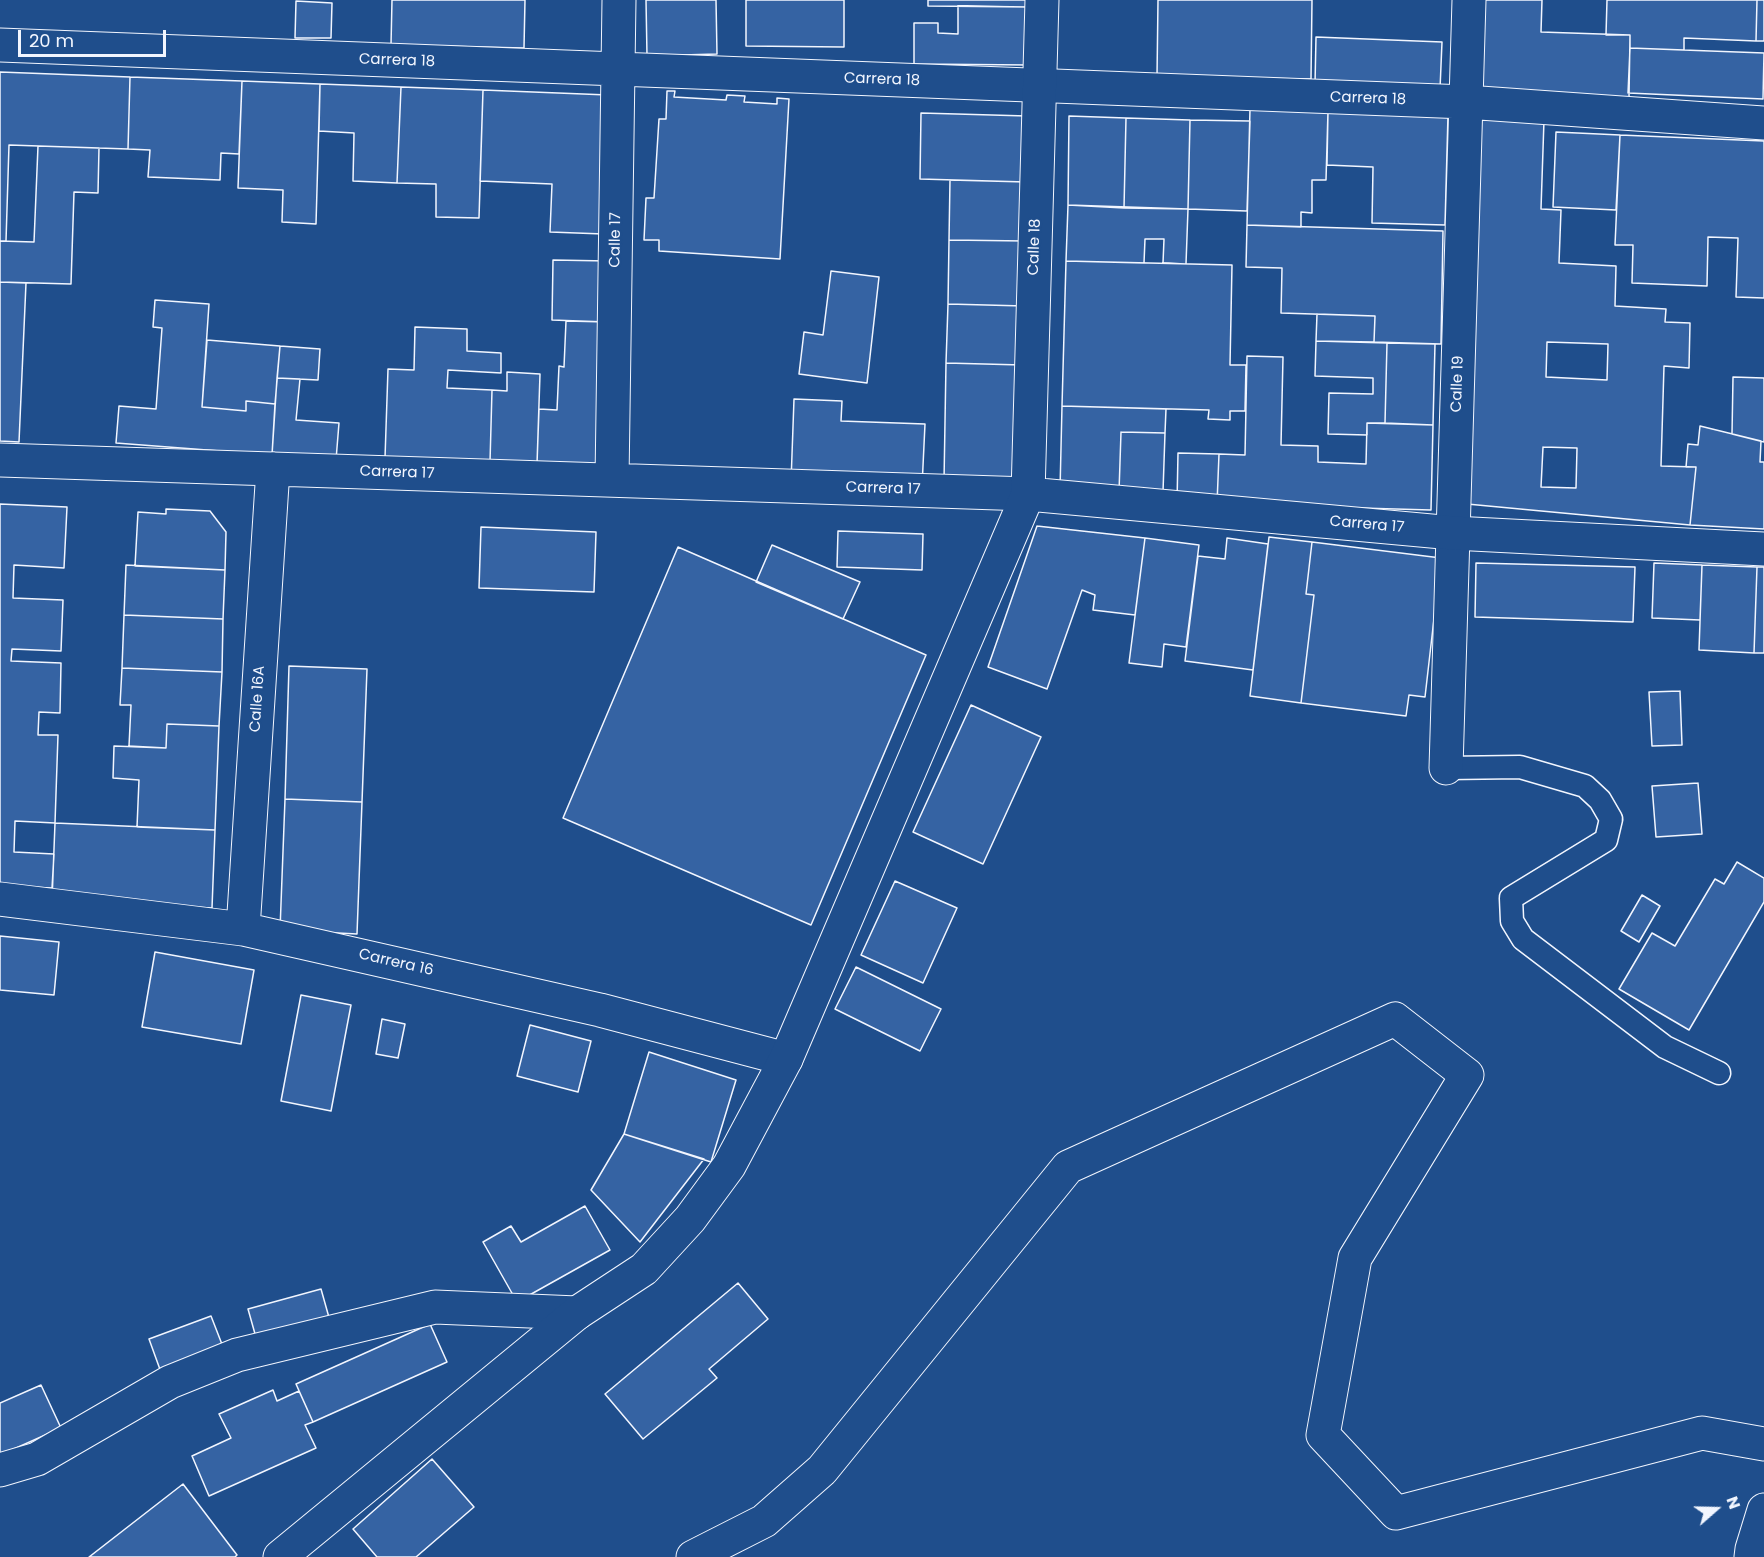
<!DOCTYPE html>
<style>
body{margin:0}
#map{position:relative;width:1764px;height:1557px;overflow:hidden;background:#1f4e8c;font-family:Poppins,sans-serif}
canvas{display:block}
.north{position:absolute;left:1686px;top:1479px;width:60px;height:60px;-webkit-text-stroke:4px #1f4e8c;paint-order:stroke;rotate:70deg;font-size:16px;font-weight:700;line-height:24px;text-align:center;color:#f2f6ff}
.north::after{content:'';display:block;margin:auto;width:21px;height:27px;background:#f2f6ff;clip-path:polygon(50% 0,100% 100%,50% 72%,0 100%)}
.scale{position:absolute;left:18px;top:30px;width:148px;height:27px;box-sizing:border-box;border:3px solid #f2f6ff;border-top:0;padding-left:8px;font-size:18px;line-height:21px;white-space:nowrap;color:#f2f6ff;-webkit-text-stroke:4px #1f4e8c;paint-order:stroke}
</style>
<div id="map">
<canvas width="1764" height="1557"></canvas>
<div class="north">N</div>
<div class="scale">20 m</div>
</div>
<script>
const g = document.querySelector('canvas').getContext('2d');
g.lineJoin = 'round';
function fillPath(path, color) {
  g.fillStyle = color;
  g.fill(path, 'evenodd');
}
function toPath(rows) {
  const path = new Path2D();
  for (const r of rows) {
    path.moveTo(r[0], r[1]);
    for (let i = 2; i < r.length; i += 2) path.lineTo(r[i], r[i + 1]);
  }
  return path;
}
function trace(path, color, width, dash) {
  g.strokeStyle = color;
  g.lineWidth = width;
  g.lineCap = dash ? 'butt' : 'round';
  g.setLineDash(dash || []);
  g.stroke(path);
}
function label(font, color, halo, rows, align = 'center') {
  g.font = font + ' Poppins,sans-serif';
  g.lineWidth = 4.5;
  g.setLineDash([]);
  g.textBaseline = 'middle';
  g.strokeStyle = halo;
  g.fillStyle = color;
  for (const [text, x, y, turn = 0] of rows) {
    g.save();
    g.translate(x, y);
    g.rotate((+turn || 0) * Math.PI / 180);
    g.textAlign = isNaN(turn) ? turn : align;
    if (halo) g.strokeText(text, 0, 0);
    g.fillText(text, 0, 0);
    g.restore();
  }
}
const building = toPath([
 [392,0,525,0,524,48,391,45,392,0],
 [646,0,716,0,717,54,647,56,646,0],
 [746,0,844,0,844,47,746,46,746,0],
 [928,0,1029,0,1029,7,928,6,928,0],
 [1158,0,1312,0,1311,79,1157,77,1158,0],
 [1485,0,1542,0,1541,32,1630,35,1629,98,1482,92,1485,0],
 [1607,0,1757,0,1756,41,1684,38,1684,50,1630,48,1630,35,1606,35,1607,0],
 [1757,0,1764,0,1764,41,1756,41,1757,0],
 [296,1,332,3,331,38,295,38,296,1],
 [958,6,1029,7,1029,65,914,64,914,23,938,23,938,33,958,34,958,6],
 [1316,37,1442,42,1440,89,1315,84,1316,37],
 [1630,48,1764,53,1763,99,1628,93,1630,48],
 [0,72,130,77,128,149,9,145,6,241,0,241,0,72],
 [130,77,242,81,239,154,221,153,220,180,148,177,150,150,128,149,130,77],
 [242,81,320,84,316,224,282,222,283,190,238,188,242,81],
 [320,84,401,87,397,183,353,181,354,133,319,131,320,84],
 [401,87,483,90,479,218,436,217,436,184,397,183,401,87],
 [483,90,608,95,603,234,550,232,552,184,480,181,483,90],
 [667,91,675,91,674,97,726,100,727,95,745,96,744,102,777,104,777,98,789,99,780,259,659,251,659,240,644,240,646,198,654,198,659,119,666,119,667,91],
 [1250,109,1328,111,1326,180,1312,180,1312,213,1301,212,1301,227,1247,225,1250,109],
 [1328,111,1448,115,1445,225,1372,223,1373,167,1327,165,1328,111],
 [921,113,1027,116,1026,182,920,179,921,113],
 [1069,116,1126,118,1124,208,1068,205,1069,116],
 [1126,118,1190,120,1188,209,1124,208,1126,118],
 [1480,118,1544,120,1541,209,1561,210,1559,263,1616,266,1615,306,1666,309,1665,322,1690,323,1689,368,1664,366,1661,466,1696,467,1690,525,1467,504,1480,118],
 [1547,342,1608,344,1607,380,1546,377,1547,342],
 [1543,447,1577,448,1576,488,1541,487,1543,447],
 [1190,120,1250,121,1247,211,1188,209,1190,120],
 [1556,132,1620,135,1616,210,1553,207,1556,132],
 [1620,135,1764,141,1764,298,1736,297,1738,238,1708,237,1707,286,1632,283,1633,245,1615,245,1620,135],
 [38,146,99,148,98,193,74,192,71,284,0,282,0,241,34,242,38,146],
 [950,180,1026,182,1025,241,949,240,950,180],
 [1068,205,1188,209,1186,264,1163,263,1164,239,1145,239,1144,263,1066,261,1068,205],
 [1247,225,1443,231,1441,344,1374,342,1375,316,1281,313,1282,268,1246,267,1247,225],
 [949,240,1025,241,1024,306,948,304,949,240],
 [553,260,608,261,607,322,552,320,553,260],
 [1066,261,1232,265,1230,365,1246,365,1245,411,1230,411,1230,420,1208,419,1209,410,1062,406,1066,261],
 [831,271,879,277,867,383,799,374,804,332,823,335,831,271],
 [0,282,26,283,19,442,0,441,0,282],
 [155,300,209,304,202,407,246,411,246,401,275,404,272,455,116,443,119,406,156,409,162,328,153,327,155,300],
 [948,304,1024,306,1022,365,946,363,948,304],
 [1317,314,1375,316,1374,342,1316,341,1317,314],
 [566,321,607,322,602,466,537,464,539,409,557,410,559,366,564,367,566,321],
 [415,327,467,329,467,351,501,353,501,373,448,370,447,388,492,390,490,462,385,458,388,369,414,370,415,327],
 [207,340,280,346,275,404,246,401,246,411,202,407,207,340],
 [1316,341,1387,343,1385,423,1367,423,1367,435,1328,434,1329,393,1373,394,1373,378,1315,376,1316,341],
 [1387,343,1435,344,1433,425,1385,423,1387,343],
 [280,346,320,349,318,380,277,378,280,346],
 [1247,356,1283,357,1281,445,1318,446,1318,462,1366,464,1367,423,1433,425,1431,510,1217,504,1219,454,1245,455,1247,356],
 [946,363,1022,365,1020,483,944,481,946,363],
 [507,372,540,374,537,464,490,462,492,390,507,391,507,372],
 [1733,377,1764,378,1764,442,1732,434,1733,377],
 [277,378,300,379,296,420,339,423,336,460,272,455,277,378],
 [794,399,842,401,841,421,925,424,922,487,791,482,794,399],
 [1062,406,1166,409,1165,433,1121,432,1119,492,1060,490,1062,406],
 [1700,426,1761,441,1760,462,1764,462,1764,529,1690,525,1696,467,1686,467,1688,444,1698,445,1700,426],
 [1121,432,1165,433,1163,492,1119,492,1121,432],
 [1178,453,1219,454,1217,504,1177,503,1178,453],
 [0,504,67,507,64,568,14,565,13,598,63,600,61,651,12,649,11,661,61,663,60,713,39,712,38,735,58,735,55,823,15,821,14,852,54,854,52,888,0,886,0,504],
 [166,509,210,511,226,532,225,570,135,566,138,512,166,514,166,509],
 [1037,526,1145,538,1135,615,1093,610,1095,595,1082,590,1047,689,988,667,1037,526],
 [481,527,596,532,594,592,479,588,481,527],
 [838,531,923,534,922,570,837,567,838,531],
 [1269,537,1312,542,1306,594,1314,595,1301,703,1250,696,1269,537],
 [1145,538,1199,545,1186,647,1164,644,1162,667,1129,663,1145,538],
 [1227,538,1268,544,1253,670,1185,661,1198,556,1225,559,1227,538],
 [1312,542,1441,558,1425,697,1409,695,1406,716,1301,703,1314,595,1306,594,1312,542],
 [772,545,860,582,843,619,756,582,772,545],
 [678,547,926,655,811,925,563,818,678,547],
 [1476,563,1635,567,1633,622,1475,617,1476,563],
 [1654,563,1702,565,1700,620,1652,618,1654,563],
 [126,565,225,570,223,619,124,615,126,565],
 [1702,565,1757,567,1754,653,1699,650,1702,565],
 [1757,567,1764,567,1764,653,1754,653,1757,567],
 [124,615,223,619,222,672,122,668,124,615],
 [289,666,367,669,362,802,285,799,289,666],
 [122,668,222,672,219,726,167,724,166,748,129,746,131,705,120,705,122,668],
 [1680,691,1682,745,1652,746,1649,692,1680,691],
 [971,705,1041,737,983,864,913,832,971,705],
 [167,724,219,726,215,830,137,827,139,780,113,778,114,746,166,748,167,724],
 [1698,783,1702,834,1656,837,1652,786,1698,783],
 [285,799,362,802,357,934,280,930,285,799],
 [55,823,215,830,212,908,52,901,55,823],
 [1737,862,1764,878,1764,902,1689,1030,1619,989,1652,933,1675,946,1715,879,1724,884,1737,862],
 [895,881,957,908,923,983,861,955,895,881],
 [1642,895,1660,906,1639,942,1621,931,1642,895],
 [0,936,59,942,54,995,0,990,0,936],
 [155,952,254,970,241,1044,142,1027,155,952],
 [856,967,941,1009,920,1051,835,1009,856,967],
 [301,995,351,1005,331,1111,281,1101,301,995],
 [382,1019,405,1024,398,1058,376,1054,382,1019],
 [530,1025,591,1041,578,1092,517,1076,530,1025],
 [649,1052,736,1080,711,1162,624,1134,649,1052],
 [624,1134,704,1159,640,1242,591,1190,624,1134],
 [585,1206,610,1250,517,1302,483,1242,511,1226,521,1242,585,1206],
 [738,1283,768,1319,709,1369,717,1378,643,1439,605,1394,738,1283],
 [321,1289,330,1321,257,1341,248,1309,321,1289],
 [211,1316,225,1352,162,1375,149,1339,211,1316],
 [430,1324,447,1362,313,1422,296,1384,430,1324],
 [41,1385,61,1428,0,1455,0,1403,41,1385],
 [273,1390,277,1401,299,1391,313,1422,305,1425,316,1448,209,1496,192,1456,231,1438,219,1414,273,1390],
 [432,1459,474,1507,416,1557,377,1557,353,1529,432,1459],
 [183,1484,237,1555,235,1557,89,1557,183,1484]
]);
fillPath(building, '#3563a3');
trace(building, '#f2f6ff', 1.5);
const lane = toPath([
 [1446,768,1520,767,1585,786,1600,800,1611,819,1606,840,1511,898,1512,921,1523,939,1665,1047,1719,1073]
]);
const street = toPath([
 [0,45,1466,102,1764,123],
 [0,460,1028,494],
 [612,480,619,0],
 [1446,768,1469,0],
 [0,899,243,929,600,1010,786,1059],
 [243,929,273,469],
 [0,1470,37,1459,170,1382,237,1355,435,1307,577,1313],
 [693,1557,764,1521,822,1470,1068,1167,1395,1019,1467,1075,1355,1258,1323,1435,1396,1513,1702,1433,1764,1444],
 [1751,1557,1752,1549,1764,1510]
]);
const secondary = toPath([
 [1028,494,1453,533,1764,549],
 [280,1557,577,1313,644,1269,690,1219,729,1166,786,1059,1028,494,1042,0]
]);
trace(lane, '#f2f6ff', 25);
trace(street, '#f2f6ff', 35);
trace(secondary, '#f2f6ff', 35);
trace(lane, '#1f4e8c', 22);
trace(street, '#1f4e8c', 33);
trace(secondary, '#1f4e8c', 33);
label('15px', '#f2f6ff', '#1f4e8c', [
 ["Carrera 18",397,61,2],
 ["Carrera 18",882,80,2],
 ["Carrera 18",1368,99,2],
 ["Calle 17",616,240,-89],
 ["Calle 18",1035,247,-88],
 ["Calle 19",1458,384,-88],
 ["Carrera 17",397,473,2],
 ["Carrera 17",883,489,2],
 ["Carrera 17",1367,525,5],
 ["Calle 16A",258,699,-86],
 ["Carrera 16",396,963,13]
]);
</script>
